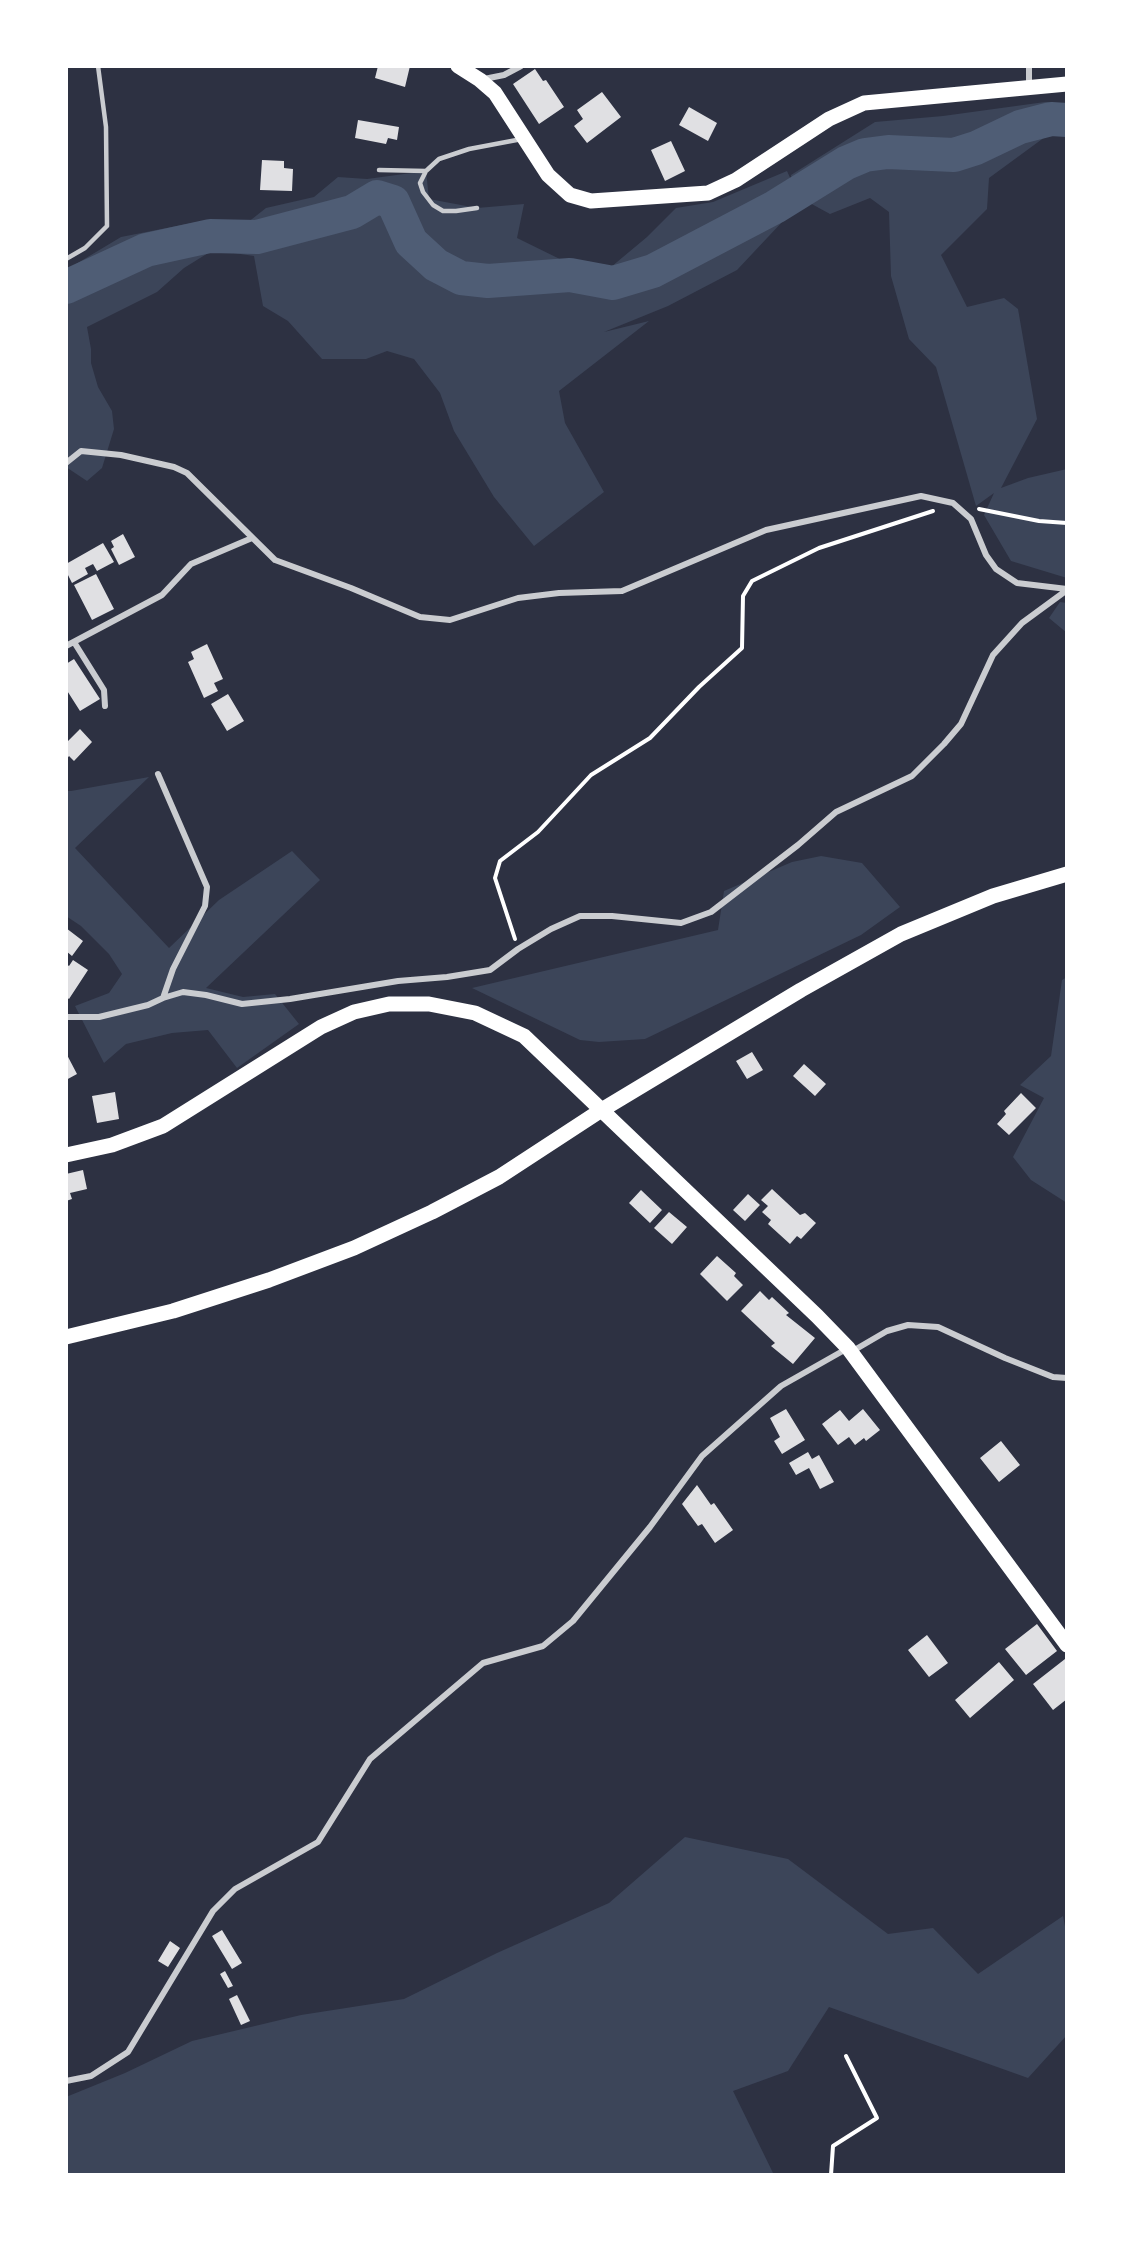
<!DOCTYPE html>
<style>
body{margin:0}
#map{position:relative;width:1133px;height:2241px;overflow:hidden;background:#2d3142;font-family:"DM Sans",sans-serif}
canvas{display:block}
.frame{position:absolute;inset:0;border:68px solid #fff;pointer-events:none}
</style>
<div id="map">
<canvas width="1133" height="2241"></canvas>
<div class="frame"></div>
</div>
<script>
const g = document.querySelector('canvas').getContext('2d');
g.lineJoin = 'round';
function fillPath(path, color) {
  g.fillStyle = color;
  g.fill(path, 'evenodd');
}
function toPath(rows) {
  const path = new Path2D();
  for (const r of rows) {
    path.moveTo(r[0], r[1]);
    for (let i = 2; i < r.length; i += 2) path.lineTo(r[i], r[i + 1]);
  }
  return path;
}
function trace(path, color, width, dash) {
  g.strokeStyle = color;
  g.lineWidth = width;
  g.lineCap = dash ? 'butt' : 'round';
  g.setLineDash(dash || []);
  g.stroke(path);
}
fillPath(toPath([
 [1045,102,1067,105,1067,134,1045,137,989,178,987,209,941,255,967,307,1004,298,1018,309,1037,419,1001,488,1028,478,1067,469,1067,578,1011,561,984,515,994,493,976,506,936,367,909,339,891,276,889,212,870,198,830,214,797,196,799,204,737,270,668,306,604,332,649,321,559,391,565,423,604,492,534,546,494,497,454,431,440,393,414,359,387,351,366,359,322,359,288,321,263,306,254,256,213,250,184,268,157,292,87,327,91,349,91,363,98,387,112,411,114,429,102,468,87,481,66,467,66,270,121,237,197,222,247,223,266,208,314,197,338,177,367,179,426,171,429,199,477,208,524,204,517,238,572,265,611,267,647,237,676,208,713,202,787,171,792,182,791,175,875,122,943,116],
 [1060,602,1067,603,1067,633,1049,618],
 [149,777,75,848,169,948,219,900,292,851,320,880,206,988,243,997,275,994,299,1024,237,1068,208,1030,172,1033,126,1044,104,1063,75,1006,109,993,122,974,109,954,81,926,66,916,66,791,71,791],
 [821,856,862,863,900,907,861,935,645,1039,599,1042,580,1040,472,988,718,930,724,891,792,862],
 [1067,977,1067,1203,1031,1180,1013,1157,1044,1098,1020,1085,1051,1056,1062,980],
 [685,1837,788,1859,888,1934,933,1928,978,1974,1063,1916,1067,1937,1067,2035,1028,2078,829,2007,788,2071,733,2091,774,2175,66,2175,66,2097,125,2073,192,2041,301,2015,404,1999,497,1953,609,1903]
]), '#3c4559');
trace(toPath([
 [66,287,146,250,210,236,257,237,352,212,377,197,393,202,411,242,436,265,461,278,488,281,570,275,613,283,653,271,775,207,846,163,865,155,888,152,954,155,976,148,1020,127,1051,119,1067,120]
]), '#4f5d75', 34);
fillPath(toPath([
 [378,66,410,66,405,87,375,78],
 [535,69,543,81,546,80,564,107,539,124,513,84],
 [602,92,621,117,587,143,574,126,583,119,577,110],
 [689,107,717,123,708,141,679,125],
 [358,120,399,127,397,140,388,138,386,144,355,138],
 [671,141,685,171,665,181,651,150],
 [262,160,284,161,284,168,293,169,292,191,260,190],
 [123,534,135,557,119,565,111,549,114,547,111,541],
 [103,543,114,562,97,571,93,564,85,568,88,574,72,583,66,571,66,564],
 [96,574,114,609,92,620,74,585],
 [207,644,223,679,214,683,218,691,204,698,188,662,194,659,191,652],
 [74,659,100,699,80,711,66,689,66,664],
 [228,694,244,721,227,731,211,704],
 [80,729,92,742,74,761,69,756,66,760,66,743],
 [66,928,83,941,72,956,66,951],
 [73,960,88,970,69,999,66,997,66,964,69,966],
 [752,1052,763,1070,747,1079,736,1061],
 [66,1053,77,1074,66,1080],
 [804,1064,826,1084,815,1096,793,1076],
 [115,1092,119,1119,97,1123,92,1096],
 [1021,1093,1036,1108,1009,1135,997,1124,1006,1114,1004,1111],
 [83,1170,87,1189,70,1193,72,1199,66,1201,66,1174],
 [772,1189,800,1215,805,1213,816,1223,801,1239,797,1236,790,1244,768,1224,771,1220,762,1212,768,1206,761,1200],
 [641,1190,662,1210,650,1223,629,1203],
 [748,1194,760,1205,745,1221,733,1210],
 [669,1212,687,1227,672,1244,654,1228],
 [717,1256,736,1273,734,1276,743,1285,727,1301,700,1274],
 [760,1291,769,1300,772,1297,789,1313,786,1315,815,1338,793,1364,771,1346,775,1343,741,1311],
 [786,1409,805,1440,782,1454,774,1441,780,1437,770,1418],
 [863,1409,880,1430,866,1441,864,1438,855,1445,849,1437,838,1445,822,1424,840,1410,849,1421],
 [1001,1441,1020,1465,999,1482,980,1458],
 [808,1452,812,1459,819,1455,834,1482,820,1489,809,1468,796,1475,789,1463],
 [697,1485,711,1505,714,1503,733,1530,715,1543,702,1524,698,1526,682,1504],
 [1037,1624,1057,1651,1026,1675,1005,1649],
 [927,1635,948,1663,929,1677,908,1650],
 [1065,1659,1067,1662,1067,1699,1053,1710,1033,1684],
 [999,1662,1014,1680,970,1718,955,1700],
 [222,1930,242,1963,232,1969,212,1936],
 [170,1941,180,1948,168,1967,158,1961],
 [225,1971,233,1986,228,1988,220,1974],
 [237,1995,250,2021,241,2025,229,1999]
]), '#e0e0e3');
trace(toPath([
 [979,509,1039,521,1067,523],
 [515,939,495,878,500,861,538,832,591,775,650,738,699,687,742,648,743,596,752,581,819,548,933,511],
 [831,2175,833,2146,877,2118,846,2056]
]), '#fff', 4);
trace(toPath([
 [379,170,426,171],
 [477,208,456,211,443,211,433,205,423,192,420,183,426,171,439,159,469,149,522,139],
 [66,259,85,248,107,226,106,127,98,66]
]), '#caccd0', 4.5);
trace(toPath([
 [1029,66,1029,86],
 [484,79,504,75,521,66],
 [66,463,81,451,121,455,174,467,187,473,275,560,351,588,420,617,450,620,518,598,559,593,622,591,766,530,921,496,953,503,971,519,986,555,996,569,1017,583,1067,589],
 [74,642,104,690,105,706],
 [66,646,162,595,191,564,252,538],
 [158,774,207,887,205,906,173,969,163,998],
 [66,1017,99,1017,148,1005,163,998,183,992,206,995,242,1004,290,999,398,981,447,977,490,970,518,949,551,929,580,916,612,916,681,923,711,912,798,845,836,812,912,776,944,744,961,724,993,655,1022,623,1067,590],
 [851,1352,887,1331,908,1325,938,1327,1005,1358,1053,1377,1067,1378],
 [66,2081,91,2076,128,2052,213,1911,235,1889,318,1842,370,1759,483,1663,543,1646,573,1621,650,1527,702,1456,781,1386,848,1348]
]), '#caccd0', 6);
trace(toPath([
 [458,66,480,80,495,93,548,175,570,195,591,201,708,193,736,180,829,119,864,103,1067,84],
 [66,1155,112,1145,163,1126,321,1027,354,1012,389,1004,429,1004,475,1013,524,1036,817,1316,848,1348,1067,1645],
 [66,1337,173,1311,269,1280,354,1248,432,1212,499,1177,600,1111,801,990,901,934,993,896,1067,874]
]), '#fff', 15);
</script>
